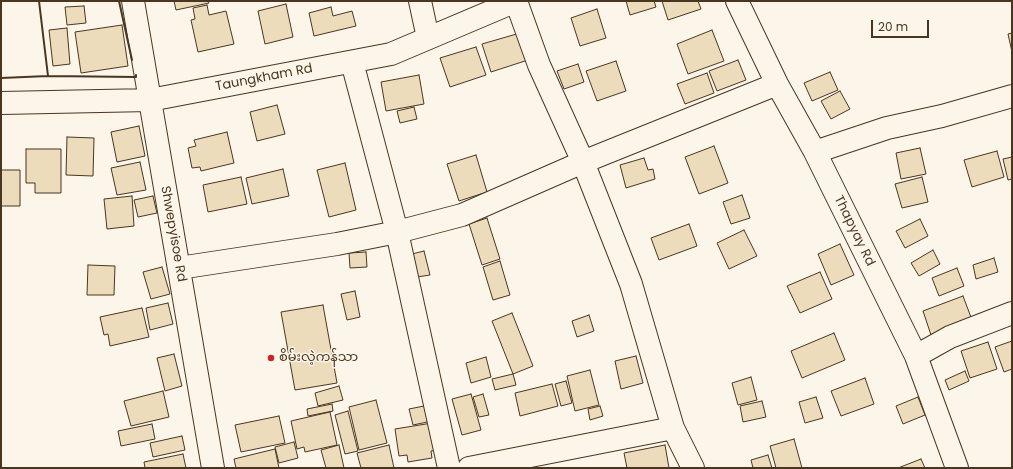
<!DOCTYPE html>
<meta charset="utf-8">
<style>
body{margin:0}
#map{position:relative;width:1013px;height:469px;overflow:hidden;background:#fbf6e9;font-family:Poppins,sans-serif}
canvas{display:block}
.frame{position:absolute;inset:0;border:2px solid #4a3520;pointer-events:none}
.scale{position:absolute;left:871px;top:20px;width:58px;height:18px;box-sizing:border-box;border:2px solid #4a3520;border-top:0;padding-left:5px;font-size:12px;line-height:14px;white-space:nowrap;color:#4a3520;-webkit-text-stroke:3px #fbf6e9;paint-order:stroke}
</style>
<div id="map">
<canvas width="1013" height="469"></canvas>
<div class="frame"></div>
<div class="scale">20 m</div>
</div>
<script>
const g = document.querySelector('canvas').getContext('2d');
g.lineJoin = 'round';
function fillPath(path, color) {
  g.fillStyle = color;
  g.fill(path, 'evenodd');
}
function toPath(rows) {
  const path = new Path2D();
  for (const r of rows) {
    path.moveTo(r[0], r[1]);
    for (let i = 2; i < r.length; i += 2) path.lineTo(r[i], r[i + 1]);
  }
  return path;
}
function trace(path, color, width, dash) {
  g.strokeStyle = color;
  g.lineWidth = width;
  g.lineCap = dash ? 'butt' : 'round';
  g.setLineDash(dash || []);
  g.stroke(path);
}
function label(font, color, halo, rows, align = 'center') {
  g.font = font + ' Poppins,"Noto Sans Myanmar",sans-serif';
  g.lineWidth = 3;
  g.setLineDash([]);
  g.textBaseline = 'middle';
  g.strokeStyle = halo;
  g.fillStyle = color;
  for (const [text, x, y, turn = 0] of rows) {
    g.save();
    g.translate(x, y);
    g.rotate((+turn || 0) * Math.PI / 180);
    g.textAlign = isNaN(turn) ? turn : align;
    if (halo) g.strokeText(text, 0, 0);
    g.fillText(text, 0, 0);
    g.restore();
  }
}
const building = toPath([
 [174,1,208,1,209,3,176,10,174,1],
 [626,1,654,1,656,7,630,15,626,1],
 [662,1,698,1,701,9,668,20,662,1],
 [286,4,293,37,265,44,258,11,286,4],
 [207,5,209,15,226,11,234,44,198,52,191,20,195,19,193,8,207,5],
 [84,6,86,23,67,25,65,7,84,6],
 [331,7,333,16,352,11,356,26,314,36,309,13,331,7],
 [597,9,606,38,580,46,571,18,597,9],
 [122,25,128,66,81,73,75,32,122,25],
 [67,28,70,64,53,66,49,30,67,28],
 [712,30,724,61,688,74,677,44,712,30],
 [520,33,528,60,491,72,482,44,520,33],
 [1012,33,1012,52,1008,34,1012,33],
 [476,47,486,75,450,87,440,58,476,47],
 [738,60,746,80,717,91,709,71,738,60],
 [616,61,626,91,597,101,586,71,616,61],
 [578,64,584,82,564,89,557,71,578,64],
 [830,72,838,90,812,101,804,83,830,72],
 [707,73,714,93,685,104,677,84,707,73],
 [419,75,424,104,386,111,381,82,419,75],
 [840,91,850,109,831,119,821,101,840,91],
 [277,105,285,134,257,141,250,112,277,105],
 [414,107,417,119,400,123,397,111,414,107],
 [139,126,145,156,117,162,111,132,139,126],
 [227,132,234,163,201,171,200,167,192,168,188,148,196,146,194,140,227,132],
 [67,137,94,138,93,176,66,175,67,137],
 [714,146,728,183,699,194,685,157,714,146],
 [920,148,926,174,901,179,896,153,920,148],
 [26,149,61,149,61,193,35,193,35,183,26,183,26,149],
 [997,151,1004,177,972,187,964,160,997,151],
 [476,155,487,192,459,201,447,164,476,155],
 [1012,157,1012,179,1008,180,1003,159,1012,157],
 [644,158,648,170,653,169,655,179,626,188,620,165,644,158],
 [140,162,146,190,117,195,111,168,140,162],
 [345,163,356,210,329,217,317,170,345,163],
 [283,169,289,196,252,204,246,178,283,169],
 [1,170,20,170,20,206,1,206,1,170],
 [241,177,247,204,208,212,203,185,241,177],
 [922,177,928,202,902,208,895,184,922,177],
 [742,195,750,218,731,224,723,202,742,195],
 [132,196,134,226,107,229,104,199,132,196],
 [153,196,157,213,138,217,134,200,153,196],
 [487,218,500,259,482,265,469,224,487,218],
 [920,219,928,236,905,248,896,231,920,219],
 [689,224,697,246,659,260,651,238,689,224],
 [744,230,757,256,729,269,717,243,744,230],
 [840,244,854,275,831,285,818,254,840,244],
 [933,250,940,264,919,276,911,263,933,250],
 [424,251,430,275,417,277,412,254,424,251],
 [366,252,367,267,350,268,349,253,366,252],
 [994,258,998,272,976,279,973,265,994,258],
 [500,261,510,295,493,300,483,267,500,261],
 [88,265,115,266,114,295,87,295,88,265],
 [162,267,170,294,151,299,143,272,162,267],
 [957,268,964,286,939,296,932,278,957,268],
 [820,272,832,299,800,313,787,286,820,272],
 [355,291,360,317,347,320,341,294,355,291],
 [963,296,972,320,931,335,923,311,963,296],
 [168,303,173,324,150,330,146,308,168,303],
 [323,305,337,383,295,390,281,312,323,305],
 [142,308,149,337,110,346,108,334,104,335,100,317,142,308],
 [512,313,533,366,513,374,492,321,512,313],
 [589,315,594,331,577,337,572,321,589,315],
 [834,333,845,360,802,378,791,351,834,333],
 [1012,341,1012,369,1004,372,995,347,1012,341],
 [988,342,997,369,970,378,961,351,988,342],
 [174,354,182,386,165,391,157,358,174,354],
 [636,356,643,383,621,389,615,361,636,356],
 [486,357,491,377,471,383,466,363,486,357],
 [590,370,599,405,575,411,567,376,590,370],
 [965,371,969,381,949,390,945,380,965,371],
 [513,374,516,385,495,390,492,379,513,374],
 [751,377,757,400,738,405,732,383,751,377],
 [865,378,874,404,841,416,831,391,865,378],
 [566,381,572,403,561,406,555,384,566,381],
 [552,384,558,406,520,416,515,393,552,384],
 [339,386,343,400,318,406,315,393,339,386],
 [163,391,169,417,131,426,124,401,163,391],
 [471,394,481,430,462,435,452,399,471,394],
 [483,394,489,415,479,417,473,397,483,394],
 [816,397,823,418,805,423,799,402,816,397],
 [918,397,925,415,903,424,896,406,918,397],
 [376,400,387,443,359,450,349,407,376,400],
 [762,401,766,417,743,422,740,406,762,401],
 [332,404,333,411,308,416,307,409,332,404],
 [429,405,432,421,413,425,409,409,429,405],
 [600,406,603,416,590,420,588,409,600,406],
 [348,411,358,451,345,454,335,415,348,411],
 [330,412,337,445,305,452,304,447,297,449,291,421,330,412],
 [279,416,285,443,241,452,235,425,279,416],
 [432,423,437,450,431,451,432,458,408,462,407,455,399,456,395,429,432,423],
 [152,424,155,439,121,446,118,431,152,424],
 [182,436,185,450,153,457,150,443,182,436],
 [794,439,802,468,776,468,770,446,794,439],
 [294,442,298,458,279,463,275,447,294,442],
 [339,445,344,468,326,468,321,450,339,445],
 [389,445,394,468,361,468,357,453,389,445],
 [665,445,669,468,627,468,624,453,665,445],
 [275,449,279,468,236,468,234,459,275,449],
 [183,454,186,468,145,468,144,462,183,454],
 [768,455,772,468,753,468,751,460,768,455],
 [921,459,925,468,898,468,921,459]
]);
fillPath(building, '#ecdcbc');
trace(building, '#4a3520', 1);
const minor = toPath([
 [133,1,213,468],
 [420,1,428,38],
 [516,1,539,65,583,162,631,284,673,428,693,468],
 [737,1,777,84,815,152,916,356,957,468],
 [352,62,397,232,449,468],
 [1,103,150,100,391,54,516,1],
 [815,152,887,128,942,116,1012,96],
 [179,268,337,244,397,232,462,215,583,162,777,84],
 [916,356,950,337,1012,313],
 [469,468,673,428]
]);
trace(minor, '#4a3520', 24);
trace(minor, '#fbf6e9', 22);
trace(toPath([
 [39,1,48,76],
 [119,1,132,60],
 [1,78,48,76,136,77,136,75]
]), '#4a3520', 2);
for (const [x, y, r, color] of [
 [271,358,4,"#c62828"]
]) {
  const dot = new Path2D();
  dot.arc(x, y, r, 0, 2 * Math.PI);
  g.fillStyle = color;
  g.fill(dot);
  trace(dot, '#fbf6e9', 1.5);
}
label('13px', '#4a3520', '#fbf6e9', [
 ["Taungkham Rd",264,78,-11],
 ["Thapyay Rd",854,231,64],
 ["Shwepyisoe Rd",173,234,80]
]);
label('13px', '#4a3520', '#fbf6e9', [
 ["စိမ်းလဲ့ကန်သာ",279,358]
], 'left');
</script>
